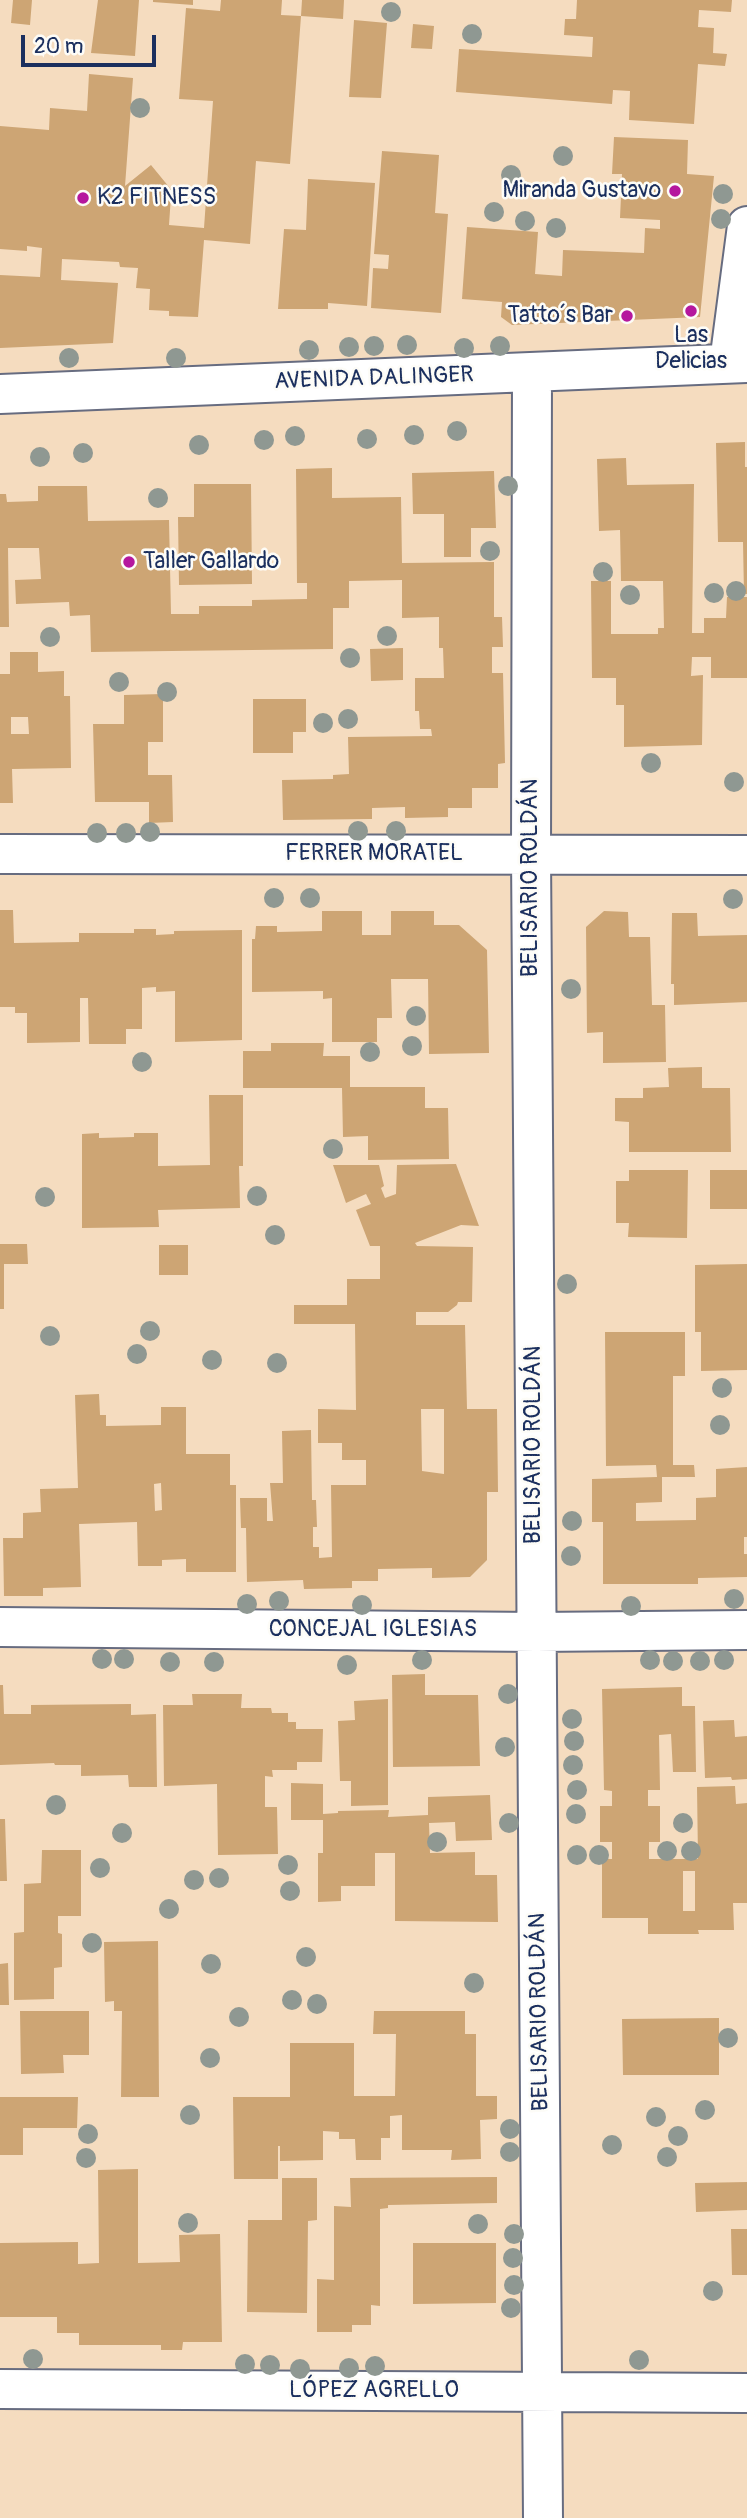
<!DOCTYPE html>
<meta charset="utf-8">
<style>
body{margin:0}
#map{position:relative;width:747px;height:2518px;overflow:hidden;background:#f5dcbf;font-family:Pangolin,sans-serif}
canvas{display:block}
.scale{position:absolute;left:21px;top:35px;width:135px;height:32px;box-sizing:border-box;border:4px solid #1b2f5e;border-top:0;padding-left:9px;font-size:21px;line-height:24px;white-space:nowrap;color:#1b2f5e;-webkit-text-stroke:5px #fdfcf7;paint-order:stroke}
</style>
<div id="map">
<canvas width="747" height="2518"></canvas>
<div class="scale">20 m</div>
</div>
<script>
const g = document.querySelector('canvas').getContext('2d');
g.lineJoin = 'round';
function fillPath(path, color) {
  g.fillStyle = color;
  g.fill(path, 'evenodd');
}
function toPath(rows) {
  const path = new Path2D();
  for (const r of rows) {
    path.moveTo(r[0], r[1]);
    for (let i = 2; i < r.length; i += 2) path.lineTo(r[i], r[i + 1]);
  }
  return path;
}
function trace(path, color, width, dash) {
  g.strokeStyle = color;
  g.lineWidth = width;
  g.lineCap = dash ? 'butt' : 'round';
  g.setLineDash(dash || []);
  g.stroke(path);
}
function label(font, color, halo, rows, align = 'center') {
  g.font = font + ' Pangolin,sans-serif';
  g.lineWidth = 5;
  g.setLineDash([]);
  g.textBaseline = 'middle';
  g.strokeStyle = halo;
  g.fillStyle = color;
  for (const [text, x, y, turn = 0] of rows) {
    g.save();
    g.translate(x, y);
    g.rotate((+turn || 0) * Math.PI / 180);
    g.textAlign = isNaN(turn) ? turn : align;
    if (halo) g.strokeText(text, 0, 0);
    g.fillText(text, 0, 0);
    g.restore();
  }
}
fillPath(toPath([
 [13,0,32,0,30,25,11,23],
 [98,0,139,0,135,56,91,53],
 [153,0,193,0,193,5,153,2],
 [221,0,282,0,281,15,301,16,290,164,256,161,250,244,204,240,198,317,169,316,169,311,149,310,150,289,136,288,138,268,120,267,119,262,62,259,61,280,118,283,113,343,0,348,0,275,40,277,42,248,27,246,27,251,0,249,0,126,49,130,50,108,87,111,89,74,133,78,125,186,151,165,174,193,171,196,169,225,204,228,213,101,179,99,186,8,220,11],
 [302,0,344,0,343,19,301,16],
 [577,0,732,0,731,12,699,10,698,27,714,28,713,53,727,54,725,66,698,64,694,124,629,120,630,91,613,90,612,104,456,92,459,49,592,57,593,37,564,35,565,19,576,19],
 [354,20,387,23,381,98,349,97],
 [413,24,434,26,432,49,411,48],
 [614,137,688,140,687,174,714,176,700,317,512,325,501,317,502,302,462,299,467,227,538,232,535,274,562,276,563,250,644,253,645,228,660,229,660,220,620,218,622,174,612,174],
 [382,151,439,155,435,213,448,214,441,313,371,308,373,268,388,269,389,255,374,254],
 [308,179,375,183,367,306,328,303,328,309,278,309,284,229,306,230],
 [745,442,745,467,747,467,747,594,744,594,743,542,718,542,716,443],
 [626,458,627,485,694,484,692,633,704,633,704,618,726,618,727,597,747,597,747,678,711,678,711,657,692,657,691,676,703,675,702,745,624,747,624,705,616,705,616,678,592,678,591,581,611,581,611,634,658,634,658,628,664,628,663,581,621,581,620,530,599,531,597,459],
 [332,468,332,498,401,497,402,563,494,562,494,617,502,617,503,647,492,647,492,673,503,673,505,763,498,764,498,788,472,788,472,808,448,808,448,817,405,818,405,807,372,808,372,819,283,820,282,780,333,779,333,775,349,774,348,737,432,736,431,729,420,729,419,711,415,711,415,678,444,678,443,648,439,648,439,617,402,618,402,580,349,581,349,608,333,608,333,649,91,652,90,615,70,616,69,602,16,604,15,580,41,579,39,548,8,548,9,627,0,627,0,494,6,494,7,502,38,501,38,486,87,486,88,521,169,520,171,614,199,614,199,606,252,606,252,600,307,599,307,583,297,583,296,469],
 [494,471,496,528,471,528,471,557,444,557,444,514,413,514,412,473],
 [194,484,251,484,252,584,179,585,178,517,194,517],
 [403,648,403,680,371,681,370,649],
 [10,652,38,652,38,672,64,671,64,696,70,696,71,768,12,769,13,803,0,803,0,674,10,674],
 [11,717,28,717,29,734,11,734],
 [163,694,163,742,148,742,148,775,172,775,173,822,149,823,149,802,95,802,93,724,124,724,124,695],
 [253,699,306,699,306,732,293,732,293,753,253,753],
 [0,910,13,910,14,943,79,942,79,933,134,933,134,929,156,929,156,935,174,934,174,931,242,930,242,1040,175,1042,175,991,156,992,156,987,142,988,142,1029,126,1029,126,1044,89,1044,88,998,80,998,80,1042,27,1043,27,1013,15,1013,15,1007,0,1007],
 [322,911,362,911,362,935,391,935,391,911,434,911,434,925,459,925,487,950,489,1053,429,1054,428,979,391,979,392,1018,377,1018,377,1042,332,1042,332,998,323,999,323,991,252,992,252,939,255,939,256,926,277,926,277,932,322,931],
 [604,911,628,912,629,937,650,937,652,1005,665,1005,666,1062,603,1063,603,1032,587,1033,586,927],
 [672,913,697,913,698,936,747,935,747,1002,674,1005,674,984,671,984],
 [271,1043,324,1043,323,1056,350,1056,350,1087,425,1087,425,1108,448,1108,449,1159,368,1160,368,1136,343,1137,342,1088,243,1088,243,1051,271,1051],
 [702,1067,702,1088,730,1088,731,1152,629,1152,629,1122,615,1121,615,1098,643,1098,643,1088,669,1087,668,1068],
 [209,1095,243,1095,243,1166,239,1166,240,1208,158,1210,159,1227,82,1228,82,1134,99,1133,99,1138,134,1137,134,1133,158,1133,158,1166,210,1165],
 [456,1164,479,1226,461,1225,415,1243,417,1246,473,1247,472,1302,458,1302,457,1305,448,1312,416,1312,416,1325,465,1325,467,1409,497,1409,498,1492,487,1492,487,1560,470,1577,432,1578,432,1568,378,1569,378,1581,352,1581,352,1588,304,1589,303,1580,247,1582,246,1528,241,1528,240,1498,267,1498,267,1521,273,1521,270,1483,283,1483,282,1431,311,1430,312,1500,316,1500,317,1527,313,1527,313,1547,319,1547,319,1558,332,1557,331,1485,366,1485,366,1460,342,1460,342,1443,318,1443,318,1409,356,1410,355,1324,294,1324,294,1305,347,1305,347,1279,380,1279,380,1246,370,1246,356,1210,371,1204,366,1194,346,1203,333,1165,379,1165,384,1186,381,1188,385,1198,396,1194,397,1165],
 [421,1409,444,1409,444,1474,422,1471],
 [629,1170,688,1170,687,1238,628,1237,629,1223,616,1223,616,1181,629,1181],
 [710,1170,747,1170,747,1209,710,1209],
 [0,1244,27,1244,28,1264,4,1264,4,1309,0,1309],
 [159,1245,188,1245,188,1275,159,1275],
 [747,1264,747,1370,701,1371,701,1332,695,1332,695,1265],
 [605,1332,685,1332,685,1376,673,1376,673,1465,694,1465,695,1477,662,1477,662,1502,636,1503,636,1521,696,1520,696,1498,716,1497,716,1469,747,1467,747,1537,744,1537,744,1554,747,1554,747,1577,698,1578,698,1584,603,1584,603,1522,592,1522,592,1479,657,1477,656,1465,606,1466],
 [99,1394,100,1415,106,1415,106,1426,161,1425,161,1407,186,1407,186,1454,230,1454,230,1485,236,1485,236,1572,186,1572,186,1559,162,1560,162,1566,138,1566,137,1522,79,1524,81,1587,43,1588,43,1596,4,1596,3,1538,23,1538,23,1513,41,1512,40,1489,78,1488,75,1395],
 [161,1483,162,1510,155,1511,154,1484],
 [425,1674,425,1695,478,1695,480,1766,393,1767,392,1675],
 [0,1685,3,1685,4,1714,31,1714,31,1705,131,1704,131,1715,156,1714,157,1787,129,1787,128,1775,81,1776,81,1765,55,1765,54,1763,0,1765],
 [682,1687,682,1706,695,1706,696,1772,673,1772,671,1734,659,1735,660,1790,648,1790,648,1806,660,1806,660,1842,649,1842,649,1859,698,1859,697,1787,735,1786,736,1804,747,1803,747,1903,733,1903,734,1930,698,1930,699,1934,648,1934,648,1918,602,1918,602,1859,612,1859,612,1842,600,1842,600,1806,612,1806,612,1791,604,1790,602,1689],
 [683,1871,695,1871,695,1911,683,1911],
 [192,1694,242,1694,241,1708,271,1708,272,1713,288,1713,288,1722,296,1722,296,1729,323,1729,322,1762,297,1762,297,1770,272,1770,273,1777,265,1776,265,1807,277,1807,278,1854,218,1855,217,1784,164,1786,163,1705,193,1705],
 [388,1699,388,1805,351,1806,351,1781,340,1781,338,1721,355,1720,354,1701],
 [734,1720,735,1737,747,1736,747,1779,732,1780,731,1777,705,1778,703,1721],
 [291,1783,323,1784,323,1814,338,1813,338,1811,389,1810,388,1817,428,1815,428,1797,490,1795,492,1840,456,1841,455,1822,429,1823,430,1853,475,1852,475,1875,497,1875,498,1922,395,1921,395,1853,375,1853,375,1886,341,1886,341,1901,318,1902,318,1853,323,1853,323,1820,291,1820],
 [0,1819,5,1819,7,1881,0,1881],
 [42,1850,81,1850,81,1916,58,1916,58,1933,62,1934,62,1967,54,1968,54,1999,14,2000,14,1933,24,1932,24,1884,41,1883],
 [158,1941,159,2097,121,2097,122,2011,114,2011,114,2001,105,2002,104,1942],
 [8,1963,9,2005,0,2005,0,1964],
 [20,2011,89,2011,89,2055,63,2055,64,2073,21,2074],
 [374,2011,465,2011,465,2034,476,2034,476,2096,497,2096,497,2119,480,2120,481,2159,451,2160,452,2150,402,2150,402,2115,390,2116,390,2138,381,2138,381,2160,356,2160,355,2139,339,2139,339,2132,323,2131,323,2160,280,2161,280,2146,278,2146,278,2179,234,2179,233,2097,290,2097,290,2043,354,2043,354,2096,395,2096,396,2034,373,2034],
 [719,2018,719,2075,623,2075,622,2019],
 [0,2097,78,2097,77,2128,23,2128,23,2155,0,2155],
 [138,2169,138,2263,180,2262,179,2235,220,2234,222,2342,183,2342,182,2350,161,2350,161,2345,79,2345,79,2333,57,2333,57,2317,0,2317,0,2243,78,2242,78,2264,99,2263,98,2170],
 [497,2177,497,2203,388,2205,388,2208,380,2209,380,2306,371,2305,371,2325,352,2325,352,2332,317,2332,317,2279,334,2280,334,2206,351,2207,350,2178],
 [282,2178,317,2178,317,2220,308,2221,307,2313,247,2312,248,2220,282,2220],
 [747,2182,747,2210,696,2212,695,2183],
 [731,2229,747,2229,747,2275,732,2275],
 [413,2243,496,2243,496,2303,413,2304]
]), '#cda574');
const minor = toPath([
 [729,363,747,226],
 [532,372,531,854,543,2518],
 [0,394,747,363],
 [0,854,747,855],
 [0,1627,536,1632,747,1630],
 [0,2389,747,2393]
]);
trace(minor, '#676c80', 42);
trace(minor, '#fff', 38);
g.fillStyle = '#8f9892';
for (const [x, y] of [
 [391,12],
 [472,34],
 [140,108],
 [563,156],
 [511,175],
 [723,194],
 [494,212],
 [721,219],
 [525,221],
 [556,228],
 [407,345],
 [374,346],
 [500,346],
 [349,347],
 [464,348],
 [309,350],
 [69,358],
 [176,358],
 [457,431],
 [414,435],
 [295,436],
 [367,439],
 [264,440],
 [199,445],
 [83,453],
 [40,457],
 [508,486],
 [158,498],
 [490,551],
 [603,572],
 [736,591],
 [714,593],
 [630,595],
 [387,636],
 [50,637],
 [350,658],
 [119,682],
 [167,692],
 [348,719],
 [323,723],
 [651,763],
 [734,782],
 [358,831],
 [396,831],
 [150,832],
 [97,833],
 [126,833],
 [274,898],
 [310,898],
 [733,899],
 [571,989],
 [416,1016],
 [412,1046],
 [370,1052],
 [142,1062],
 [333,1149],
 [257,1196],
 [45,1197],
 [275,1235],
 [567,1284],
 [150,1331],
 [50,1336],
 [137,1354],
 [212,1360],
 [277,1363],
 [722,1388],
 [720,1425],
 [572,1521],
 [571,1556],
 [734,1599],
 [279,1601],
 [247,1604],
 [362,1605],
 [631,1606],
 [102,1659],
 [124,1659],
 [422,1660],
 [650,1660],
 [724,1660],
 [673,1661],
 [700,1661],
 [170,1662],
 [214,1662],
 [347,1665],
 [508,1694],
 [572,1719],
 [574,1741],
 [505,1747],
 [573,1765],
 [577,1790],
 [56,1805],
 [576,1814],
 [509,1823],
 [683,1823],
 [122,1833],
 [437,1842],
 [667,1851],
 [691,1851],
 [577,1855],
 [599,1855],
 [288,1865],
 [100,1868],
 [219,1878],
 [194,1880],
 [290,1891],
 [169,1909],
 [92,1943],
 [306,1957],
 [211,1964],
 [474,1983],
 [292,2000],
 [317,2004],
 [239,2017],
 [728,2038],
 [210,2058],
 [705,2110],
 [190,2115],
 [656,2117],
 [510,2129],
 [88,2134],
 [678,2136],
 [612,2145],
 [510,2152],
 [667,2157],
 [86,2158],
 [188,2223],
 [478,2224],
 [514,2234],
 [513,2258],
 [514,2285],
 [713,2291],
 [511,2308],
 [33,2359],
 [639,2360],
 [245,2364],
 [270,2365],
 [375,2366],
 [349,2368],
 [300,2369]
]) {
  g.beginPath();
  g.arc(x, y, 10, 0, 2 * Math.PI);
  g.fill();
}
for (const [x, y, r, color] of [
 [675,191,7,"#b5179e"],
 [83,198,7,"#b5179e"],
 [691,311,7,"#b5179e"],
 [627,316,7,"#b5179e"],
 [129,562,7,"#b5179e"]
]) {
  const dot = new Path2D();
  dot.arc(x, y, r, 0, 2 * Math.PI);
  g.fillStyle = color;
  g.fill(dot);
  trace(dot, '#fdfcf7', 2.5);
}
label('23px', '#1b2f5e', '#fdfcf7', [
 ["Miranda Gustavo",661,191],
 ["K2 FITNESS",97,198,"left"],
 ["Tatto´s Bar",613,316],
 ["Las",691,336,"center"],
 ["Delicias",691,362,"center"],
 ["Taller Gallardo",143,562,"left"]
], 'right');
label('23px', '#1b2f5e', '#fdfcf7', [
 ["AVENIDA DALINGER",374,379,-2],
 ["FERRER MORATEL",374,854],
 ["BELISARIO ROLDÁN",531,878,-90],
 ["BELISARIO ROLDÁN",534,1445,-90],
 ["CONCEJAL IGLESIAS",373,1630],
 ["BELISARIO ROLDÁN",540,2012,-91],
 ["LÓPEZ AGRELLO",374,2391]
]);
</script>
